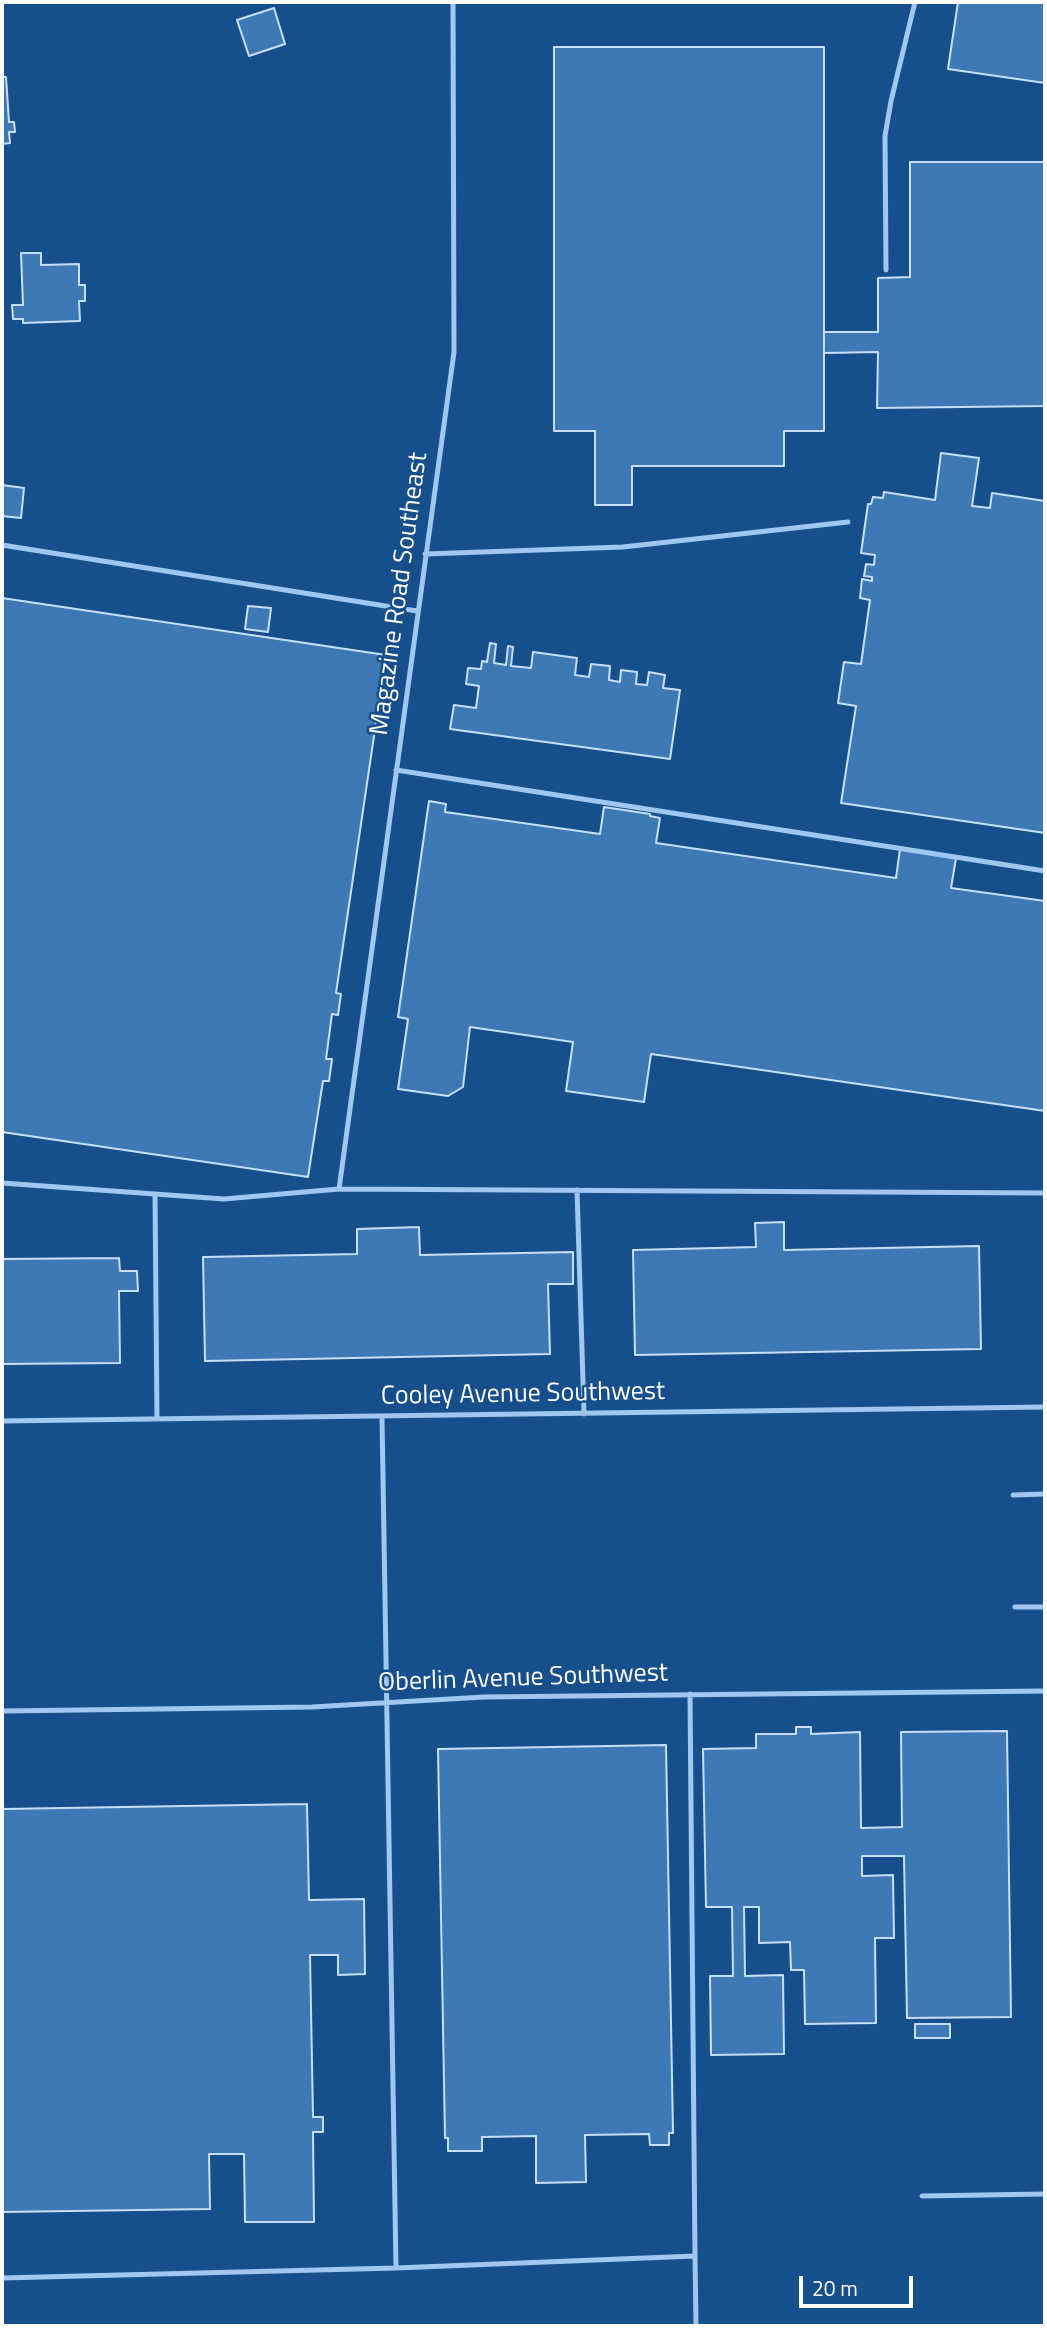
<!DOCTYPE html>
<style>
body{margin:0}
#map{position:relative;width:1047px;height:2328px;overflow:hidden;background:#164f8c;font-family:"Titillium Web",sans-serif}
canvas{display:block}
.frame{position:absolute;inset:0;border:4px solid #fff;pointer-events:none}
.scale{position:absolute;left:799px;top:2276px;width:114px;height:32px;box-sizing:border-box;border:4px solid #fff;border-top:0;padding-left:9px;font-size:21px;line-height:24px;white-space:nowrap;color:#fff;-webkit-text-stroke:5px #164f8c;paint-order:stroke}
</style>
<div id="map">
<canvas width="1047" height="2328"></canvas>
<div class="frame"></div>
<div class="scale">20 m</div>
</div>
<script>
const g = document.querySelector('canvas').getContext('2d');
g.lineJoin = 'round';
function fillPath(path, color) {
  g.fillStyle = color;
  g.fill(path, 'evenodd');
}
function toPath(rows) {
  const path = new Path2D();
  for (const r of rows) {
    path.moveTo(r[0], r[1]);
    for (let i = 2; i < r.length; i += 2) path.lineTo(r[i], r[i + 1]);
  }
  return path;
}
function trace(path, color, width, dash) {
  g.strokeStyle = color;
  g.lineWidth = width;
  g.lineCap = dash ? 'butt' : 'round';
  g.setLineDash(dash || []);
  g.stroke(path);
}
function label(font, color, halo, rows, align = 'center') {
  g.font = font + ' "Titillium Web",sans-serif';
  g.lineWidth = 5;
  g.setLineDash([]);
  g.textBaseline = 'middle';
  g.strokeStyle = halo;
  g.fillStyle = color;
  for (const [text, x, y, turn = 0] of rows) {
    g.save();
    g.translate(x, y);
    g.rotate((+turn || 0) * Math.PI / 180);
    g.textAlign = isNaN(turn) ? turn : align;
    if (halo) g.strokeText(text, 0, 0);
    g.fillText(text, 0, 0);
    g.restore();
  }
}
const building = toPath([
 [958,2,1045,2,1045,83,948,69,958,2],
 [274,8,285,44,249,56,237,20,274,8],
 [554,47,824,47,824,431,784,431,784,466,632,466,632,505,595,505,595,431,554,431,554,47],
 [2,77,6,77,9,122,14,122,15,132,9,132,10,143,2,144,2,77],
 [910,162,1045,162,1045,406,877,408,878,352,824,353,824,332,878,332,878,278,910,277,910,162],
 [21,253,41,253,41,265,79,264,79,285,85,285,85,301,79,301,80,321,23,323,23,319,13,319,12,305,23,305,21,253],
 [941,453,979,458,972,506,990,508,992,493,1045,501,1045,833,841,803,856,706,838,703,844,662,861,664,870,600,860,598,862,579,872,581,872,577,864,576,866,564,874,565,875,555,861,553,868,504,871,504,873,497,883,498,884,492,935,500,941,453],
 [2,485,24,488,21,518,2,516,2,485],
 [2,598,386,655,336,993,341,994,338,1015,332,1014,326,1059,332,1059,329,1081,323,1081,308,1177,2,1132,2,598],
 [248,606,271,608,268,632,245,629,248,606],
 [490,643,496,644,494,663,506,665,508,646,513,647,511,666,531,668,533,652,577,658,575,675,589,677,591,664,610,666,609,680,620,682,621,670,637,672,636,684,647,685,649,672,665,675,663,688,680,690,670,759,450,729,454,705,476,708,479,686,466,684,468,668,481,669,482,661,487,662,490,643],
 [429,801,446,804,445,812,600,834,604,807,650,814,650,816,660,818,656,843,896,878,900,849,956,858,951,888,1045,901,1045,1111,651,1054,644,1102,566,1091,573,1042,470,1027,463,1087,448,1096,398,1089,408,1019,398,1017,429,801],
 [784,1222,784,1250,979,1246,981,1349,635,1355,633,1250,756,1247,755,1223,784,1222],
 [419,1227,420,1255,573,1252,573,1284,548,1284,550,1354,205,1361,203,1257,357,1254,357,1229,419,1227],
 [119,1258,120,1271,137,1271,138,1291,119,1291,120,1363,2,1364,2,1259,119,1258],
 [796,1727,811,1727,811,1734,860,1732,861,1828,902,1827,901,1732,1007,1731,1011,2017,907,2018,904,1856,862,1856,862,1876,893,1875,894,1938,875,1938,876,2023,805,2024,804,1970,791,1970,790,1942,759,1943,759,1907,744,1907,745,1976,783,1975,784,2054,711,2055,710,1976,733,1976,732,1907,706,1907,703,1749,756,1748,756,1734,796,1734,796,1727],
 [666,1745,673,2133,669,2133,669,2145,650,2145,649,2134,585,2135,586,2182,536,2183,536,2136,482,2137,482,2151,448,2151,448,2138,445,2138,438,1749,666,1745],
 [307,1804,309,1900,364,1899,365,1974,338,1975,338,1955,310,1955,313,2117,323,2117,323,2132,313,2132,314,2222,245,2222,244,2154,209,2154,210,2209,2,2212,2,1809,307,1804],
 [915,2024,950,2024,950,2038,915,2038,915,2024]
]);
fillPath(building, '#3e78b5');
trace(building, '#c6e0fb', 2);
trace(toPath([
 [886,270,885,136,891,101,915,2],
 [2,545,417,611],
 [425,554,623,547,848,522],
 [396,770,1045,871],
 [2,1183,224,1199,339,1189,1045,1193],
 [339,1189,454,352,453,2],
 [577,1190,584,1414],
 [155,1194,157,1419],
 [2,1421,1045,1407],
 [1013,1495,1045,1494],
 [1015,1607,1045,1607],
 [2,1711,312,1707,484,1697,1045,1691],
 [922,2196,1045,2194],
 [695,2256,696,2326],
 [396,2268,695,2256,690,1694],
 [2,2278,396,2268,382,1417]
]), '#a0c7ef', 5);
label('26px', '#fff', '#164f8c', [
 ["Magazine Road Southeast",400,594,-82],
 ["Cooley Avenue Southwest",523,1395,-1],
 ["Oberlin Avenue Southwest",523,1679,-2]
]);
</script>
